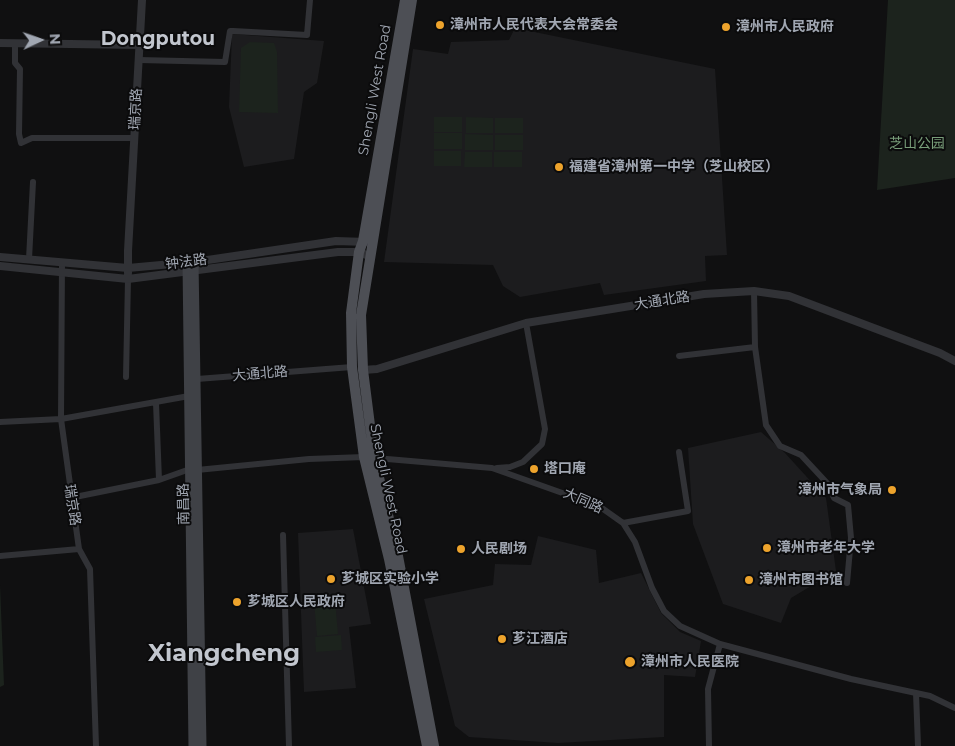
<!DOCTYPE html>
<meta charset="utf-8">
<style>
body{margin:0}
#map{position:relative;width:955px;height:746px;overflow:hidden;background:#101011;font-family:Montserrat,sans-serif}
canvas{display:block}
.north{position:absolute;left:15px;top:15px;width:50px;height:50px;-webkit-text-stroke:4px #0b0b0c;paint-order:stroke;rotate:87deg;font-size:14px;font-weight:700;line-height:20px;text-align:center;color:#a1a7b2}
.north::after{content:'';display:block;margin:auto;width:18px;height:22px;background:#a1a7b2;clip-path:polygon(50% 0,100% 100%,50% 72%,0 100%)}
</style>
<div id="map">
<canvas width="955" height="746"></canvas>
<div class="north">N</div>
</div>
<script>
const g = document.querySelector('canvas').getContext('2d');
g.lineJoin = 'round';
function fillPath(path, color) {
  g.fillStyle = color;
  g.fill(path, 'evenodd');
}
function toPath(rows) {
  const path = new Path2D();
  for (const r of rows) {
    path.moveTo(r[0], r[1]);
    for (let i = 2; i < r.length; i += 2) path.lineTo(r[i], r[i + 1]);
  }
  return path;
}
function trace(path, color, width, dash) {
  g.strokeStyle = color;
  g.lineWidth = width;
  g.lineCap = dash ? 'butt' : 'round';
  g.setLineDash(dash || []);
  g.stroke(path);
}
function label(font, color, halo, rows, align = 'center') {
  g.font = font + ' Montserrat,"Noto Sans SC",sans-serif';
  g.lineWidth = 4;
  g.setLineDash([]);
  g.textBaseline = 'middle';
  g.strokeStyle = halo;
  g.fillStyle = color;
  for (const [text, x, y, turn = 0] of rows) {
    g.save();
    g.translate(x, y);
    g.rotate((+turn || 0) * Math.PI / 180);
    g.textAlign = isNaN(turn) ? turn : align;
    if (halo) g.strokeText(text, 0, 0);
    g.fillText(text, 0, 0);
    g.restore();
  }
}
fillPath(toPath([
 [515,28,715,69,727,255,705,256,706,281,604,295,600,283,520,297,503,286,493,265,384,262,413,49,448,54,451,42,509,40],
 [232,34,324,41,317,83,304,92,294,159,244,167,229,107],
 [761,432,785,453,826,498,836,571,791,598,781,623,723,604,693,524,688,448],
 [353,529,371,624,349,627,356,688,304,692,298,533],
 [538,536,596,550,599,583,641,573,661,613,680,632,701,641,695,677,664,675,664,737,558,743,469,737,455,726,424,599,493,585,495,564,531,565]
]), '#1c1c1e');
fillPath(toPath([
 [888,0,955,0,955,178,877,190],
 [250,42,274,43,277,52,278,113,239,112,241,48],
 [434,117,462,117,462,132,434,132],
 [466,117,493,118,493,133,466,133],
 [495,118,523,118,523,133,495,133],
 [434,133,462,133,462,149,434,149],
 [465,134,493,135,493,150,465,150],
 [495,135,523,135,523,150,495,150],
 [434,151,461,151,461,166,434,166],
 [465,152,492,152,492,167,464,167],
 [494,152,522,152,522,167,494,167],
 [0,585,4,685,0,687],
 [335,600,338,634,317,636,314,602],
 [341,635,342,650,316,652,315,637]
]), '#1c231d');
trace(toPath([
 [15,43,15,63,20,69,19,134,21,143,32,138,134,138],
 [139,60,225,62,230,31,233,31,307,35,310,0],
 [29,259,33,182],
 [62,262,61,419,79,549,90,569,96,746],
 [754,291,755,347,766,425,780,446,801,455,827,483,834,498,848,505,851,538,847,583],
 [679,356,755,347],
 [126,377,128,279],
 [197,379,352,367],
 [156,403,159,480],
 [0,422,61,419,189,396],
 [497,468,510,467,523,462,542,444,545,429,526,323],
 [197,470,309,459,364,457,492,468,599,506,623,523,635,542,652,588,664,611,680,626,720,644,851,679,930,696,955,708],
 [70,498,159,480,190,469],
 [623,523,688,511,679,452],
 [283,535,289,746],
 [0,556,79,549],
 [916,693,918,746],
 [709,746,708,689,720,644]
]), '#313236', 6);
trace(toPath([
 [0,43,140,45],
 [0,257,128,268,194,262,336,241,367,242],
 [0,266,128,279,338,252,359,252,369,256],
 [128,273,128,251,142,0],
 [363,370,377,369,526,323,704,294,754,291,789,296,940,353,955,361]
]), '#313236', 8);
trace(toPath([
 [194,262,202,746],
 [187,263,193,746]
]), '#3f4146', 9);
trace(toPath([
 [405,0,363,241,359,252,351,313,352,367,364,457,389,559,427,746],
 [412,0,361,315,363,370,374,457,398,556,434,746]
]), '#4d4f55', 10);
for (const [x, y, r, color] of [
 [440,25,5,"#eda32c"],
 [726,27,5,"#eda32c"],
 [559,167,5,"#eda32c"],
 [534,469,5,"#eda32c"],
 [892,490,5,"#eda32c"],
 [767,548,5,"#eda32c"],
 [461,549,5,"#eda32c"],
 [331,579,5,"#eda32c"],
 [749,580,5,"#eda32c"],
 [237,602,5,"#eda32c"],
 [502,639,5,"#eda32c"],
 [630,662,6,"#eda32c"]
]) {
  const dot = new Path2D();
  dot.arc(x, y, r, 0, 2 * Math.PI);
  g.fillStyle = color;
  g.fill(dot);
  trace(dot, '#0b0b0c', 2);
}
label('bold 14px', '#a1a7b2', '#0b0b0c', [
 ["漳州市人民代表大会常委会",450,25],
 ["漳州市人民政府",736,27],
 ["福建省漳州第一中学（芝山校区）",569,167],
 ["塔口庵",544,469],
 ["漳州市气象局",882,490,"right"],
 ["漳州市老年大学",777,548],
 ["人民剧场",471,549],
 ["芗城区实验小学",341,579],
 ["漳州市图书馆",759,580],
 ["芗城区人民政府",247,602],
 ["芗江酒店",512,639],
 ["漳州市人民医院",641,662]
], 'left');
label('14px', '#a1a7b2', '#0b0b0c', [
 ["Shengli West Road",375,90,-80],
 ["瑞京路",136,109,-87],
 ["钟法路",186,262,-7],
 ["大通北路",662,301,-9],
 ["大通北路",260,374,-5],
 ["Shengli West Road",388,489,78],
 ["大同路",583,501,24],
 ["南昌路",184,504,-91],
 ["瑞京路",72,505,81]
]);
label('14px', '#789d79', '#0b0b0c', [
 ["芝山公园",917,144]
]);
label('bold 19px', '#c2c6ce', '#0b0b0c', [
 ["Dongputou",158,39]
]);
label('bold 24px', '#c2c6ce', '#0b0b0c', [
 ["Xiangcheng",224,654]
]);
</script>
